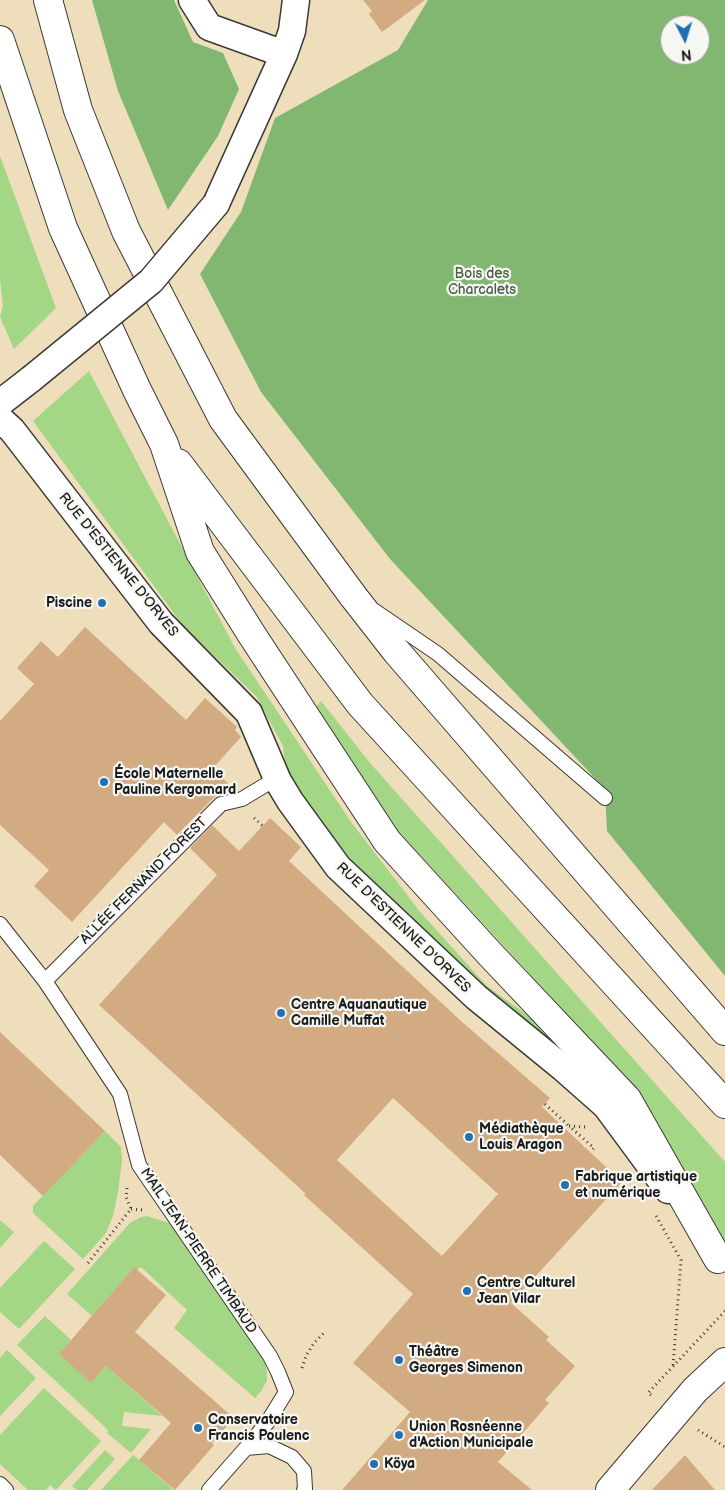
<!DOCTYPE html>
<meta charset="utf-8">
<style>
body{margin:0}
#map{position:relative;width:725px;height:1490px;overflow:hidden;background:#eedebc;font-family:"Balsamiq Sans",sans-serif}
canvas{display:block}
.north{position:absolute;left:660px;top:15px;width:50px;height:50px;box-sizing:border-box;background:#f6f6f2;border:1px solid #9f9f9c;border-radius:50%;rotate:175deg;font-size:14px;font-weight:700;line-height:20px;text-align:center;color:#1c1c1c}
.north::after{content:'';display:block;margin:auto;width:18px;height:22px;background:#1f6fb2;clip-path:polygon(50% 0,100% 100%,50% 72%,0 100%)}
</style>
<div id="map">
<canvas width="725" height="1490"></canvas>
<div class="north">N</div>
</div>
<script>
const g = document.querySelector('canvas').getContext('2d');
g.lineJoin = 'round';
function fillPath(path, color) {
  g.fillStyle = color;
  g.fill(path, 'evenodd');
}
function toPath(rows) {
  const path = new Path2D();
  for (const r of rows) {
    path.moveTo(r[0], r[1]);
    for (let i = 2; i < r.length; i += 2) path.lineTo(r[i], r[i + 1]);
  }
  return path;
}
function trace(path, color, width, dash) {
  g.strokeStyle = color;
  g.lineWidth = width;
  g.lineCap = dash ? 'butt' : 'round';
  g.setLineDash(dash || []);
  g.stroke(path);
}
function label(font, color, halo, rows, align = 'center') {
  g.font = font + ' "Balsamiq Sans",sans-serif';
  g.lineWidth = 4.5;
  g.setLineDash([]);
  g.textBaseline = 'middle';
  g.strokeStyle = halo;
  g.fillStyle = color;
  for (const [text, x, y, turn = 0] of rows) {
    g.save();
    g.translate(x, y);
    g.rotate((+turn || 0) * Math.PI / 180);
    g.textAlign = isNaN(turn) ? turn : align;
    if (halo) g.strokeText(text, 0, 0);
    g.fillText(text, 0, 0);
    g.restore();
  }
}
fillPath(toPath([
 [0,156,56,308,14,349,0,317,3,306,0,279],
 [89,371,235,648,351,822,421,913,487,986,561,1039,604,1086,479,988,353,865,286,775,283,746,256,696,184,627,33,421],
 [321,701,370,763,725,1162,725,1242,695,1193,634,1087,395,828,314,710],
 [105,1131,121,1147,122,1160,118,1192,113,1216,106,1233,83,1259,33,1213,33,1206],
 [147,1216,175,1225,266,1362,267,1380,262,1390,255,1398,174,1328,187,1310,141,1267,137,1270,133,1268,92,1316,67,1294,130,1223,141,1217],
 [0,1220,14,1232,0,1248],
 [44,1241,75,1269,19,1329,0,1312,0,1288],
 [45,1316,71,1340,59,1354,91,1382,106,1366,162,1416,124,1412,122,1426,151,1429,131,1453,107,1433,108,1430,17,1345],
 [7,1350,36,1378,0,1416,0,1358],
 [44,1388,101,1441,56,1490,50,1485,46,1490,28,1490,0,1464,0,1435],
 [105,1450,115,1459,87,1490,77,1490,72,1486],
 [133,1455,139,1460,174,1490,101,1490]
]), '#a3d685');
fillPath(toPath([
 [92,0,174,0,193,42,223,53,239,89,218,136,168,210,118,91],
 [428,0,725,0,725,976,607,831,605,789,390,559,261,392,200,274,241,212,275,118,398,50],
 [670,25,700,25,700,55,670,55]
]), '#82b772');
fillPath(toPath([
 [363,0,425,0,382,32,369,14,372,11],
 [85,627,186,720,205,698,237,727,235,730,241,737,212,769,228,783,177,835,164,822,72,922,34,886,49,870,0,825,0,721,34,684,17,668,41,641,58,657],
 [270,818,301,847,289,861,462,1022,550,1098,542,1107,622,1182,511,1303,549,1337,546,1340,575,1366,545,1400,549,1403,498,1462,532,1490,342,1490,410,1412,353,1363,413,1294,304,1195,306,1194,99,1005,217,875,190,848,212,825,239,851],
 [393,1098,498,1194,442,1256,337,1160],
 [0,1032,105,1131,43,1196,0,1155],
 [134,1267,166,1295,135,1332,234,1418,212,1443,214,1445,175,1490,139,1460,171,1423,106,1366,91,1383,59,1354],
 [685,1455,715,1490,652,1490]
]), '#d2ab83');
const service = toPath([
 [375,611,438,654,605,798],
 [0,924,45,981,120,1094,139,1165,270,1356,278,1372,286,1392,267,1423,246,1448],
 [45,981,221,804,242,799,277,778],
 [0,1484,6,1490],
 [209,1490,246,1448,269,1446,292,1457,304,1471,305,1489,304,1490]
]);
const minor = toPath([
 [192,0,209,27,284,54],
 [216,204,284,54,292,31,296,0],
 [0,403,31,379],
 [0,419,12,430,161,623,249,713,278,781,290,801,338,867,476,997,563,1068,606,1106,668,1190]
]);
const secondary = toPath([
 [610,1490,695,1390,725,1362]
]);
const motorway = toPath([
 [48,0,78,110,126,231,223,419,353,596,396,651,725,1031],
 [0,40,63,228,137,390,164,444,200,552,252,635,387,841,489,953,627,1099,718,1259],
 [178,463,360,704,725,1104]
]);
trace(service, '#3c3934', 16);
trace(minor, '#3c3934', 29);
trace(secondary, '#3c3934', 30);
trace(motorway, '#3c3934', 30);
trace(toPath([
 [254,818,263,826],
 [545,1104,569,1126],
 [585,1127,569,1126,594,1148,590,1152],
 [127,1188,126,1197,131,1209],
 [131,1209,143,1210],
 [656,1216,681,1260,673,1366],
 [88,1263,131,1209],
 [302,1368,306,1356,314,1343,326,1331],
 [651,1395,648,1393,725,1311],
 [698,1430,725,1447]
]), '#3c3934', 3, [1, 4]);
trace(service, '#fff', 14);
trace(minor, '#fff', 26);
trace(secondary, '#fff', 28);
trace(motorway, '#fff', 28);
const minorBridge = toPath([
 [31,379,151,281,216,204]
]);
trace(minorBridge, '#3c3934', 29, []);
trace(minorBridge, '#fff', 26);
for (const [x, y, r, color] of [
 [102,603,5,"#1f6fb2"],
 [104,782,5,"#1f6fb2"],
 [281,1013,5,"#1f6fb2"],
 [469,1137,5,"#1f6fb2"],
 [565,1185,5,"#1f6fb2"],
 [467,1291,5,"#1f6fb2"],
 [399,1360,5,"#1f6fb2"],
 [198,1428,5,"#1f6fb2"],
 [399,1435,5,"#1f6fb2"],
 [374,1464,5,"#1f6fb2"]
]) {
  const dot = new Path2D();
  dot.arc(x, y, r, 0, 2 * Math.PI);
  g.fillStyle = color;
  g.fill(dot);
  trace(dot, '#f6f6f2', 2);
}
label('14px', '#4b5d41', '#f6f6f2', [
 ["Bois des",482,274],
 ["Charcalets",482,290]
]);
label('14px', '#1c1c1c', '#f6f6f2', [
 ["RUE D'ESTIENNE D'ORVES",118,565,51],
 ["ALLÉE FERNAND FOREST",144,881,-45],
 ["RUE D'ESTIENNE D'ORVES",403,928,44],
 ["MAIL JEAN-PIERRE TIMBAUD",198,1251,56]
]);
label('bold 14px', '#1c1c1c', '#f6f6f2', [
 ["Piscine",92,603,"right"],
 ["École Maternelle",114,774],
 ["Pauline Kergomard",114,790],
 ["Centre Aquanautique",291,1005],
 ["Camille Muffat",291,1021],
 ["Médiathèque",479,1129],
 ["Louis Aragon",479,1145],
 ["Fabrique artistique",575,1177],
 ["et numérique",575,1193],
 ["Centre Culturel",477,1283],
 ["Jean Vilar",477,1299],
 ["Théâtre",409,1352],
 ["Georges Simenon",409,1368],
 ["Conservatoire",208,1420],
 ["Francis Poulenc",208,1436],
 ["Union Rosnéenne",409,1427],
 ["d'Action Municipale",409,1443],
 ["Köya",384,1464]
], 'left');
</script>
